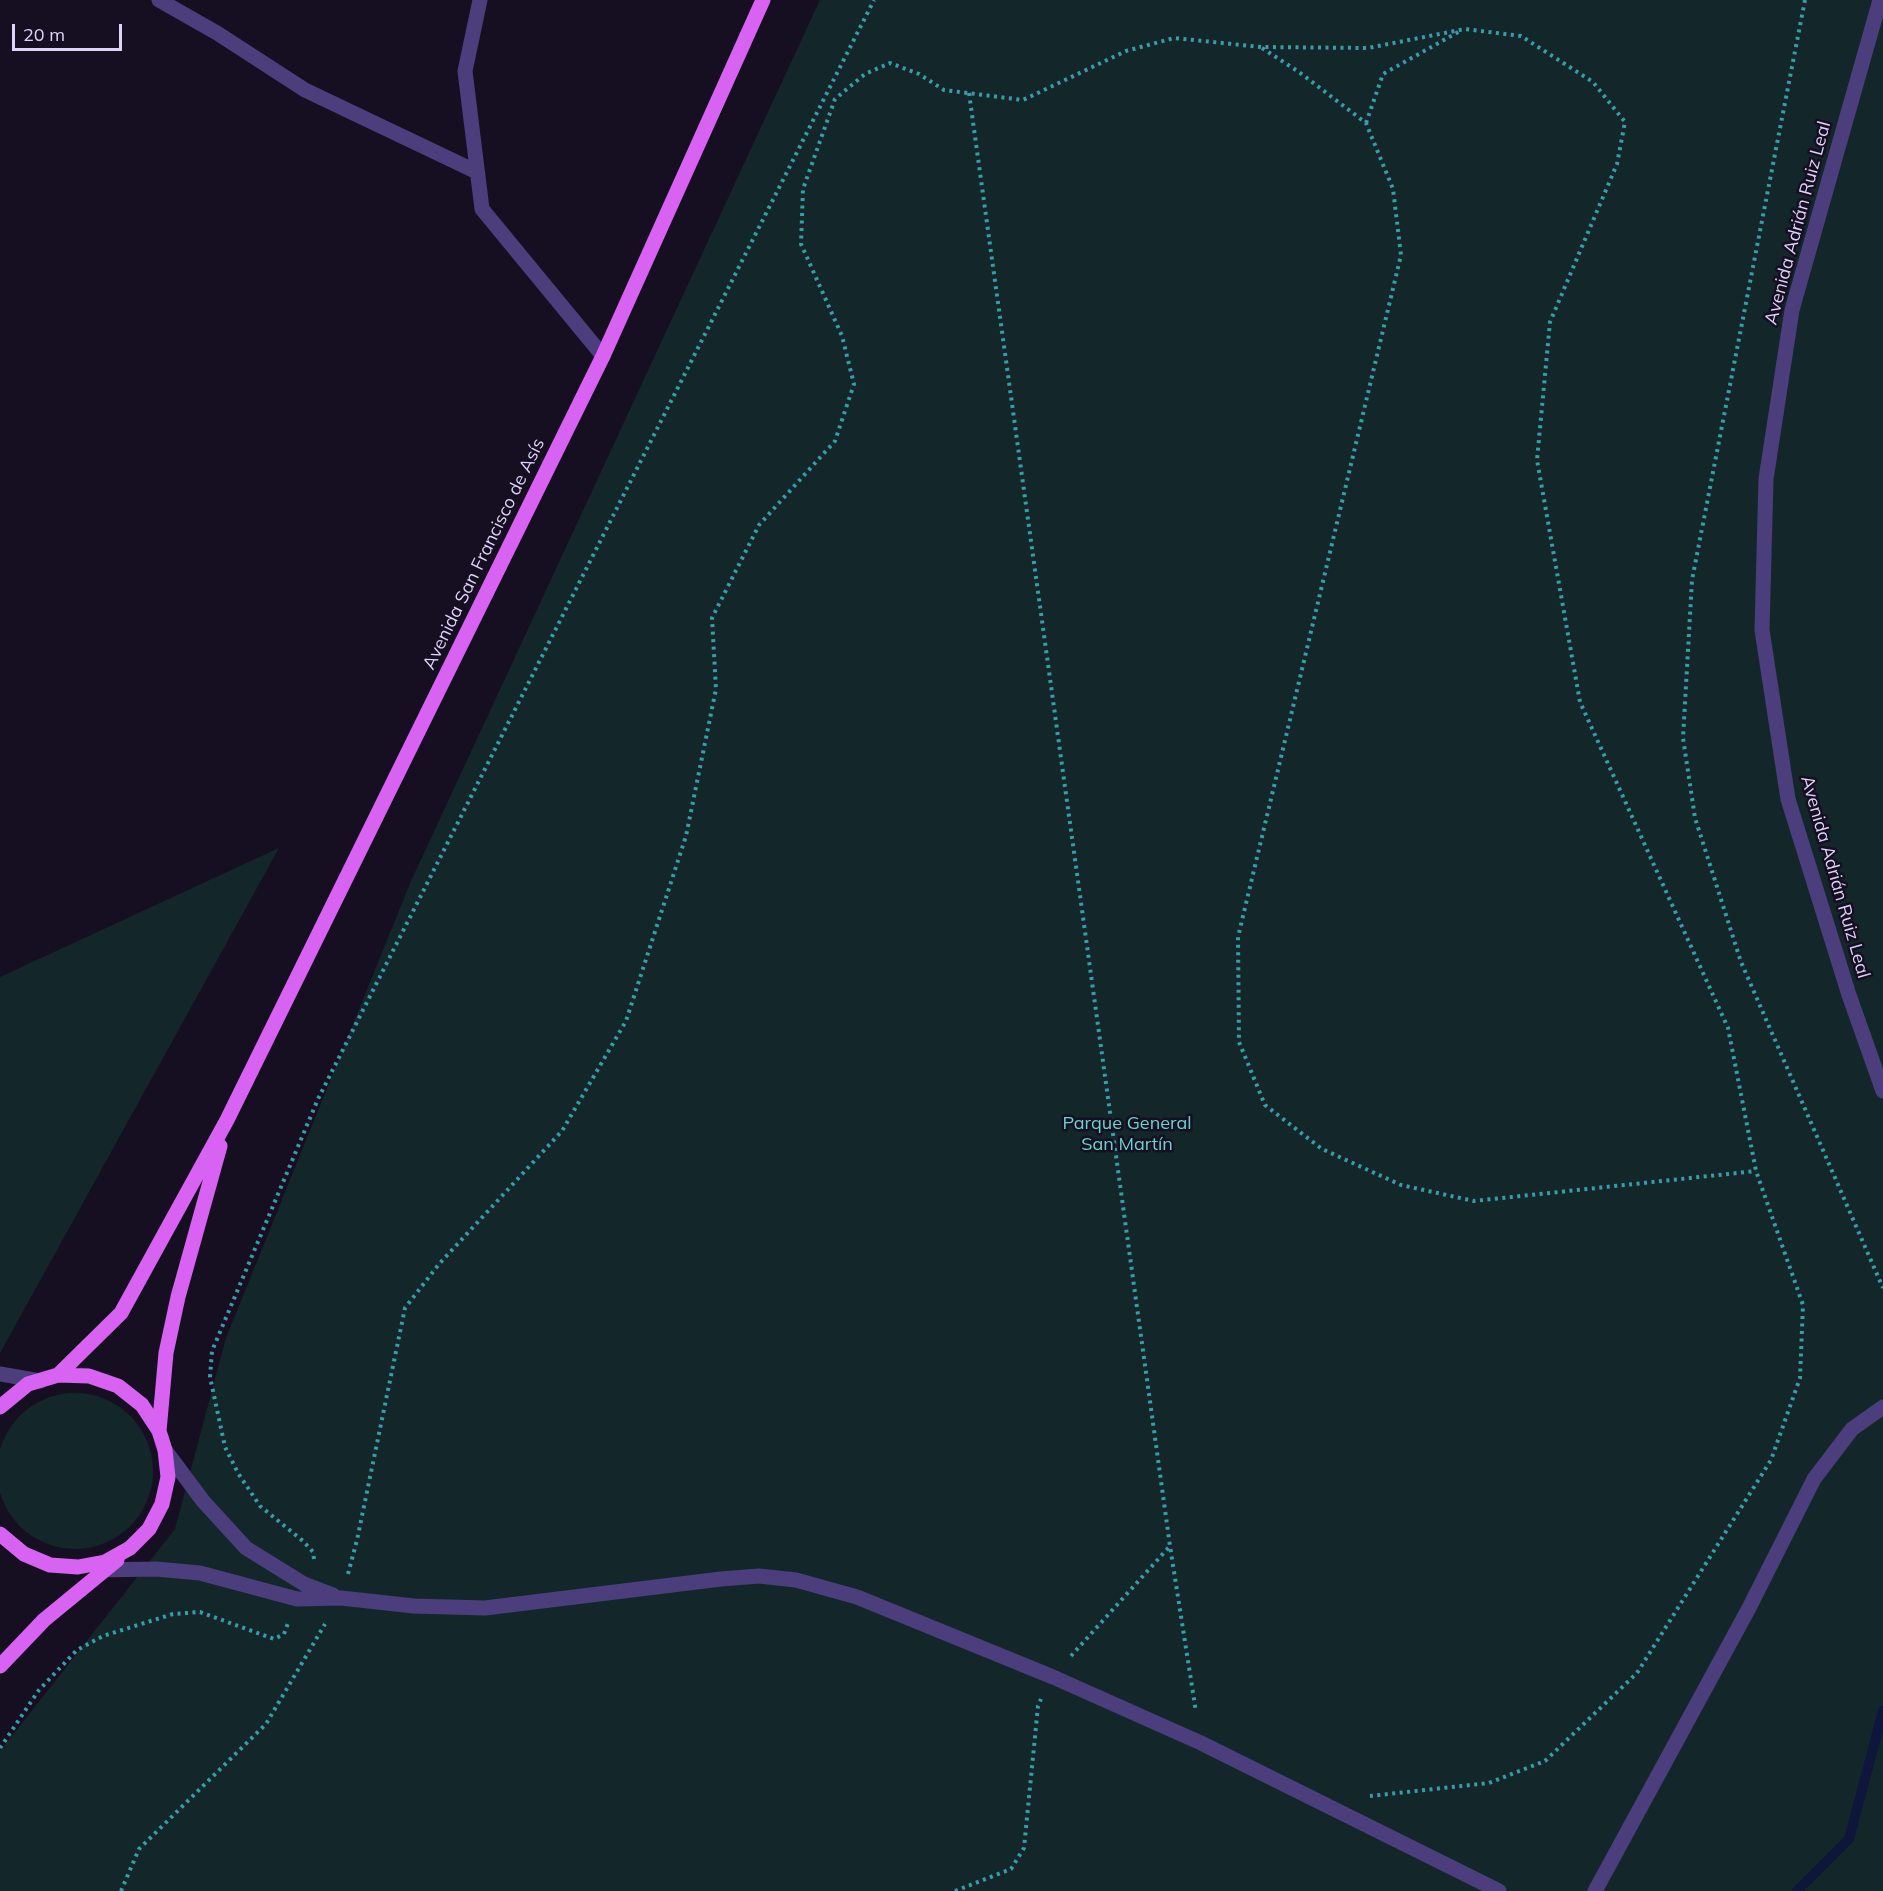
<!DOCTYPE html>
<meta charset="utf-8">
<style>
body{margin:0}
#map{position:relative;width:1883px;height:1891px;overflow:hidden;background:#160f21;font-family:Mulish,sans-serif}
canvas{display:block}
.scale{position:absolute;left:12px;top:24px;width:110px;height:27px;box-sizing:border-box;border:3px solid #dfd3fb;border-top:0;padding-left:8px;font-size:18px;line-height:21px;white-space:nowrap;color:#dfd3fb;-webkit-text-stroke:4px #160f21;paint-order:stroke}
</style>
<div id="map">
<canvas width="1883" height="1891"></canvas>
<div class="scale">20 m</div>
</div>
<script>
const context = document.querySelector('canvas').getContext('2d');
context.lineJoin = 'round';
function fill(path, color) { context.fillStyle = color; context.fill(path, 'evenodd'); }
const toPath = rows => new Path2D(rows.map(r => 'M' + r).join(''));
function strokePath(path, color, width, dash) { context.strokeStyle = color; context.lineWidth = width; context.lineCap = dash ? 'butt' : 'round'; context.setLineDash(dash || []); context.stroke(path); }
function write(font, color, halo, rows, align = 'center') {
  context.font = font + ' Mulish,sans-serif'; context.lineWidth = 5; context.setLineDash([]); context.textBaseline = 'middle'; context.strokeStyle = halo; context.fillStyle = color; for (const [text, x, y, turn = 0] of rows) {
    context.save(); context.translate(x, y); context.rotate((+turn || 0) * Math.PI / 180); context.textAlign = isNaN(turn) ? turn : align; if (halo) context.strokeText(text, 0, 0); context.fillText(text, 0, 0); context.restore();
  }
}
const green = toPath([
 [820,0,1883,0,1883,1891,0,1891,0,1751,175,1529,226,1338,411,881],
 [279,848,0,1353,0,977],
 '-3 1471a78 78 0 1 1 156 0a78 78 0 1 1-156 0Z'
]);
const stream = toPath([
 [1797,1891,1849,1839,1883,1711]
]);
const path = toPath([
 [1805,0,1692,580,1683,738,1695,818,1741,962,1883,1288],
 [1262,48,1299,72,1366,123,1393,189,1401,255,1238,937,1239,1042,1265,1105,1322,1149,1401,1185,1474,1201,1756,1171],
 [969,93,1170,1546,1196,1712],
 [1366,123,1383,74,1460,31],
 [314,1559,313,1552,303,1541,260,1506,238,1473,225,1447,210,1377,212,1351,318,1099,874,0],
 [348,1574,357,1540,405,1308,439,1264,562,1131,626,1021,686,836,716,689,712,618,759,525,835,441,854,384,842,336,801,244,803,189,835,99,865,74,890,63,919,74,944,90,1023,100,1126,51,1174,38,1261,47,1368,48,1465,29,1521,36,1593,82,1625,122,1617,164,1550,322,1537,460,1580,702,1728,1028,1756,1171,1803,1305,1800,1378,1771,1460,1637,1673,1545,1761,1489,1783,1370,1796],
 [1071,1656,1170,1546],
 [0,1748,39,1690,77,1650,103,1636,173,1614,200,1612,274,1639,284,1634,288,1623],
 [121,1891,139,1849,266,1724,325,1624],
 [955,1891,1011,1869,1024,1848,1038,1706,1041,1699]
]);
const minor = toPath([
 [159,0,217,33,305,90,477,172],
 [480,0,465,71,482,209,603,356],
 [1880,0,1792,310,1766,479,1762,630,1788,799,1849,995,1883,1091],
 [0,1374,40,1381],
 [165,1450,203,1501,246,1548,304,1584,333,1595],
 [97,1570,156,1569,200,1573,297,1599,341,1598,414,1606,485,1608,721,1579,759,1576,796,1580,857,1597,1053,1677,1201,1743,1499,1891],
 [1595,1891,1749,1608,1814,1479,1852,1429,1883,1407]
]);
const major = toPath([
 [58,1375,121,1313,227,1120,603,356,763,0],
 [0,1407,28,1384,58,1375,89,1376,118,1386,142,1405,159,1431,165,1450,168,1477,162,1504,149,1529,130,1548,105,1562,78,1567,50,1565,24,1554,0,1534],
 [159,1431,166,1353,178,1297,220,1146],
 [0,1666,44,1620,117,1560]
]);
const streetNames = [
 ["Avenida Adrián Ruiz Leal",1798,223,-75],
 ["Avenida San Francisco de Asís",484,554,-64],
 ["Avenida Adrián Ruiz Leal",1835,877,74]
];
const parkNames = [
 ["Parque General",1127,1124],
 ["San Martín",1127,1145]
];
fill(green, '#13272b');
strokePath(stream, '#0e163c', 10);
strokePath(path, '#389cab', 4, [3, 4.5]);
strokePath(minor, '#4c3e7d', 15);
strokePath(major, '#d863f2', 15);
write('18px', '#dfd3fb', '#160f21', streetNames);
write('18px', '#65d6ce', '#160f21', parkNames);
</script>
